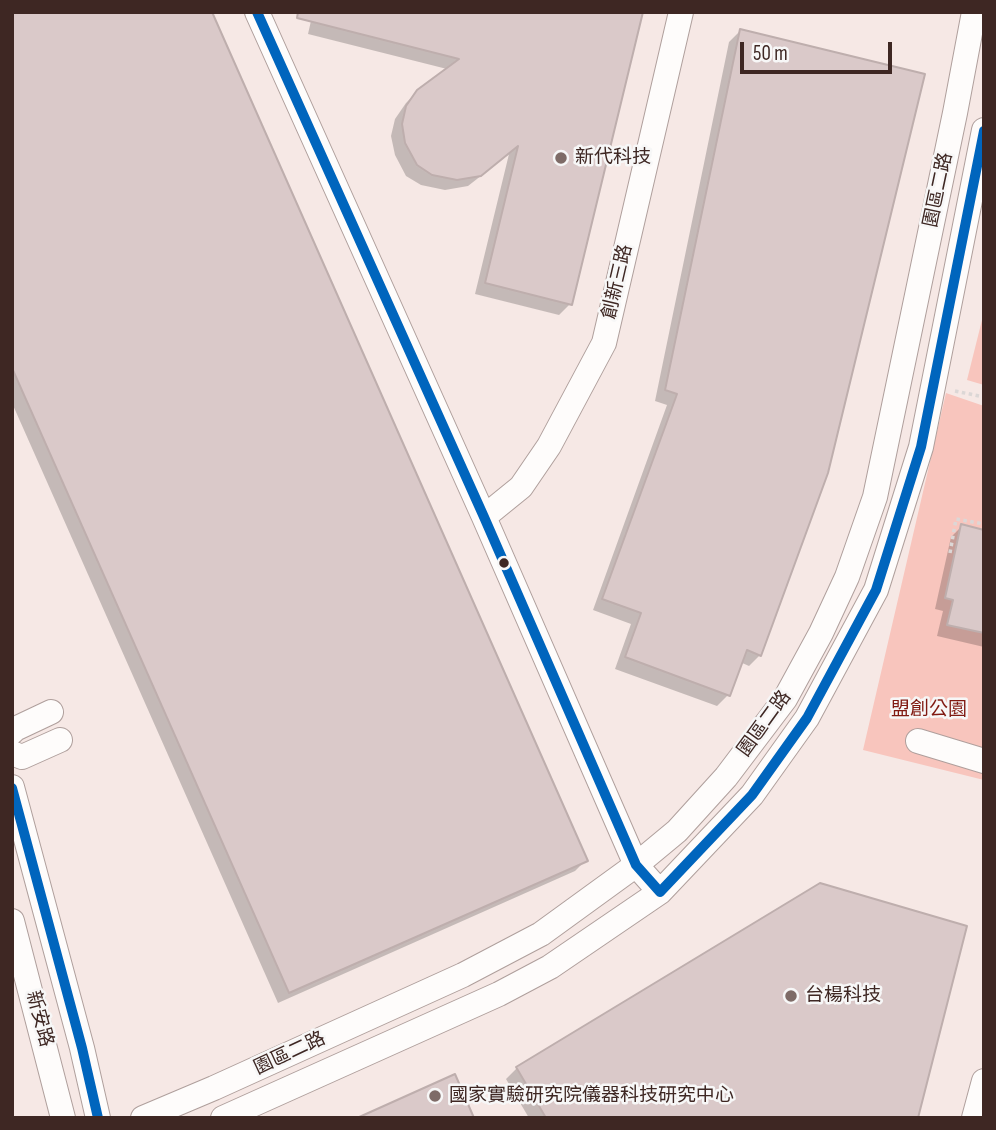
<!DOCTYPE html>
<meta charset="utf-8">
<style>
body{margin:0}
#map{position:relative;width:996px;height:1130px;overflow:hidden;background:#f6e8e5;font-family:"Sofia Sans Condensed",sans-serif}
canvas{display:block}
.frame{position:absolute;inset:0;border:14px solid #3e2723;pointer-events:none}
.scale{position:absolute;left:740px;top:42px;width:152px;height:32px;box-sizing:border-box;border:4px solid #3e2723;border-top:0;padding-left:9px;font-size:21px;line-height:24px;white-space:nowrap;color:#3e2723;-webkit-text-stroke:5px #f7f7f7;paint-order:stroke}
</style>
<div id="map">
<canvas width="996" height="1130"></canvas>
<div class="frame"></div>
<div class="scale">50 m</div>
</div>
<script>
const context = document.querySelector('canvas').getContext('2d');
context.lineJoin = 'round';
function fill(path, color) { context.fillStyle = color; context.fill(path, 'evenodd'); }
const toPath = rows => new Path2D(rows.map(r => 'M' + r).join(''));
function strokePath(path, color, width, dash) { context.strokeStyle = color; context.lineWidth = width; context.lineCap = dash ? 'butt' : 'round'; context.setLineDash(dash || []); context.stroke(path); }
function write(font, color, halo, rows, align = 'center') {
  context.font = font + ' "Sofia Sans Condensed","Noto Sans TC",sans-serif'; context.lineWidth = 5; context.setLineDash([]); context.textBaseline = 'middle'; context.strokeStyle = halo; context.fillStyle = color; for (const [text, x, y, turn = 0] of rows) {
    context.save(); context.translate(x, y); context.rotate((+turn || 0) * Math.PI / 180); context.textAlign = isNaN(turn) ? turn : align; if (halo) context.strokeText(text, 0, 0); context.fillText(text, 0, 0); context.restore();
  }
}
const green = toPath([
 [984,312,984,385,967,380],
 [946,393,984,406,984,780,863,750]
]);
const shadow = toPath([
 [12,12,586,860,575,871,278,1003,12,403],
 [313,12,642,12,570,304,559,315,475,294,509,154,468,186,445,190,421,185,406,176,395,155,391,136,395,119,406,103,418,91,447,69,308,34],
 [740,31,760,655,749,666,740,662,728,695,717,706,615,669,631,624,593,610,667,405,655,401,729,42],
 [962,526,984,531,984,647,937,636,943,611,935,609,951,537],
 [517,1068,916,1118,529,1118,506,1079]
]);
const building = toPath([
 [12,12,212,12,588,861,289,993,12,368,12,12],
 [298,12,643,12,572,305,485,283,518,146,481,176,457,180,432,175,417,165,405,143,402,124,406,106,417,90,459,59,297,18,298,12],
 [740,29,925,74,828,473,761,656,747,650,730,696,625,657,641,613,602,599,677,394,665,390,740,29],
 [961,524,984,530,984,633,947,625,953,600,945,598,961,524],
 [820,883,967,926,918,1118,546,1118,516,1067,820,883],
 [455,1074,474,1118,357,1118,455,1074]
]);
const path = toPath([
 [955,391,984,397],
 [984,397,984,407],
 [950,553,956,519,984,524]
]);
const minor = toPath([
 [257,12,484,517,636,865,660,892],
 [484,517,521,487,549,446,604,343,681,12],
 [12,732,15,729,51,712],
 [918,741,984,761],
 [12,753,22,757,60,740],
 [12,787,82,1048,98,1118],
 [12,921,63,1118],
 [143,1118,214,1088,463,975,541,934,636,865,677,831,726,777,785,699,821,633,847,577,875,497,955,113,974,12],
 [223,1118,499,994,550,967,660,892,752,795,807,718,876,590,921,447,984,130],
 [974,1118,984,1081]
]);
const bus1 = toPath([
 [257,12,484,517,636,865,660,892,752,795,807,718,876,590,921,447,984,131],
 [12,788,82,1048,98,1118]
]);
const markers = [
 [561,158,7,"#7e6b67"],
 [504,563,6,"#3e2723"],
 [791,996,7,"#7e6b67"],
 [435,1096,7,"#7e6b67"]
];
const poiNames = [
 ["新代科技",575,158],
 ["台楊科技",805,996],
 ["國家實驗研究院儀器科技研究中心",449,1096]
];
const streetNames = [
 ["園區二路",939,190,-78],
 ["創新三路",618,282,-77],
 ["園區二路",765,724,-54],
 ["新安路",39,1019,75],
 ["園區二路",290,1054,-25]
];
const parkNames = [
 ["盟創公園",929,710]
];
fill(green, '#f8c5bd');
fill(shadow, '#0003');
fill(building, '#dac9c9');
strokePath(building, '#beaead', 2);
strokePath(minor, '#af9f9c', 26);
strokePath(path, '#dcd7d6', 3.5, [3.5, 3.5]);
strokePath(minor, '#fefcfb', 24);
strokePath(bus1, '#0065bd', 10);
for (const [x, y, r, color] of markers) { const dot = new Path2D(); dot.arc(x, y, r, 0, 2 * Math.PI); context.fillStyle = color; context.fill(dot); strokePath(dot, '#f7f7f7', 2.5); }
write('19px', '#3e2723', '#f7f7f7', poiNames, 'left');
write('19px', '#3e2723', '#f7f7f7', streetNames);
write('19px', '#811a12', '#f7f7f7', parkNames);
</script>
